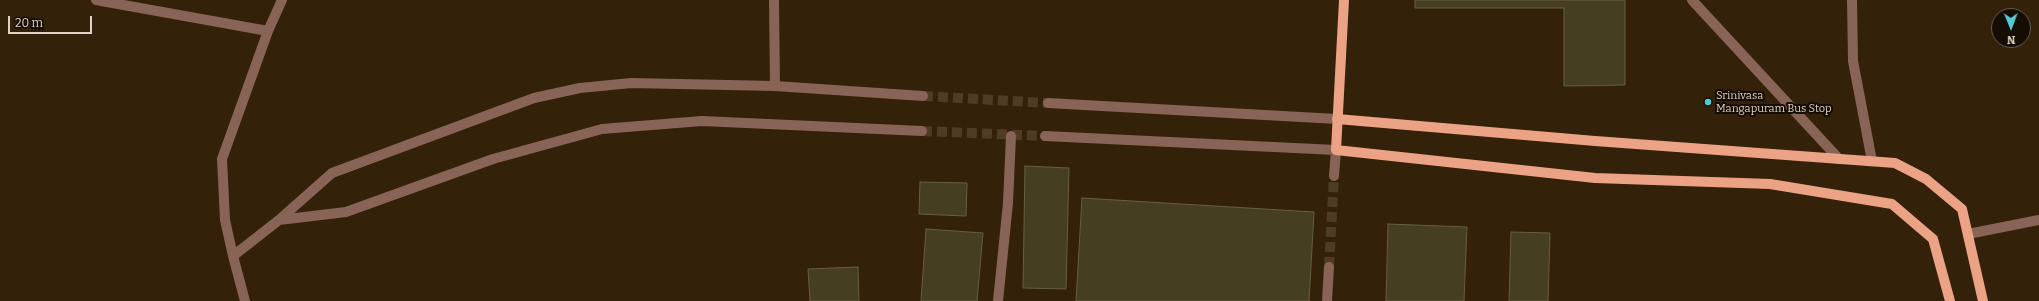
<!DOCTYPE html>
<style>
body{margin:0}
#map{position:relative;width:2039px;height:301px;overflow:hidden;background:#342109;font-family:Bitter,serif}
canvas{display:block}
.north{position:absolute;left:1991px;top:8px;width:40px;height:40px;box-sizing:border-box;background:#150c04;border:1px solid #665b51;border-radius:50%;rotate:179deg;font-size:11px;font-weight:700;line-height:16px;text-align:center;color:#dfd2c5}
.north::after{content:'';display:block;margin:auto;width:14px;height:18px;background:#51ccd4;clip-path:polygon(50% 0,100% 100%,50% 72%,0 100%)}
.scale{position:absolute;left:8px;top:16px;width:84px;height:18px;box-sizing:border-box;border:2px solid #dfd2c5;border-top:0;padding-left:5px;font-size:12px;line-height:14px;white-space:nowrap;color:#dfd2c5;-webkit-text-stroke:3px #150c04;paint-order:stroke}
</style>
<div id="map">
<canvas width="2039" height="301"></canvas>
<div class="north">N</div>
<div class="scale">20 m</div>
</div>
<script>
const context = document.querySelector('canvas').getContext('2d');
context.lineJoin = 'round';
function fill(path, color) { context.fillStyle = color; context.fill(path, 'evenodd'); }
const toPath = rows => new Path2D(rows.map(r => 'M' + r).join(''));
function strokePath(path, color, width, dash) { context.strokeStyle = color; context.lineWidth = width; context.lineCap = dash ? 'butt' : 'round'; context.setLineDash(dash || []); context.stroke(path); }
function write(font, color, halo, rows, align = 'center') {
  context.font = font + ' Bitter,serif'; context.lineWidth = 4; context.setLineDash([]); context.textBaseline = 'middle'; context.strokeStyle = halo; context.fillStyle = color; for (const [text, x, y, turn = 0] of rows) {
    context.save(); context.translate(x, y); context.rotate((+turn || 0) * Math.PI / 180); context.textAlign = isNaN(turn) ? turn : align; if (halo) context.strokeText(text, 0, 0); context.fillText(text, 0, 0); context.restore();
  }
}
const building = toPath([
 [1415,0,1625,0,1625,85,1564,86,1564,8,1415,8,1415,0],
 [1025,166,1069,168,1066,289,1023,288,1025,166],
 [920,182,967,183,966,216,919,214,920,182],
 [1082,198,1314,212,1309,301,1076,301,1082,198],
 [1388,224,1467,227,1464,301,1386,301,1388,224],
 [926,229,983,233,977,301,921,301,926,229],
 [1511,232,1550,233,1548,301,1509,301,1511,232],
 [858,267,859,301,810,301,808,269,858,267]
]);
const minorTunnel = toPath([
 [923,96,1048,103],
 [922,131,1045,136],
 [1329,267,1334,176]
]);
const minor = toPath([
 [96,0,268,31],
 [774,0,775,86],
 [1692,0,1839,159],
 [1852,0,1853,61,1872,161],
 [1048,103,1337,119],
 [1045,136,1336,150,1334,176],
 [279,220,346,212,493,159,602,129,702,121,922,131],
 [1968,234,2039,220],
 [233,256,225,220,222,159,268,31,282,0],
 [245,301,233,256,279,220,332,173,534,98,580,88,631,83,775,86,923,96],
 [998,301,1008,203,1011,136],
 [1327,301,1329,267]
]);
const major = toPath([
 [1344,0,1336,150,1595,178,1770,184,1892,204,1933,239,1950,301],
 [1337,119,1595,141,1895,163,1926,179,1962,209,1983,301]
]);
const markers = [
 [1708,102,4,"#51ccd4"]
];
const poiNames = [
 ["Srinivasa",1716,96],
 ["Mangapuram Bus Stop",1716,109]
];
fill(building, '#463e21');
strokePath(building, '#665f40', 1);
strokePath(minorTunnel, '#4e3c25', 10, [10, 5]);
strokePath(minor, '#886456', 10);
strokePath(major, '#eca385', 10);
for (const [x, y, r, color] of markers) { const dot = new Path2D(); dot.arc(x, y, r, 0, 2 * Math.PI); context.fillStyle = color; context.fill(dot); strokePath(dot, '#150c04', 1.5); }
write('11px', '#dfd2c5', '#150c04', poiNames, 'left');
</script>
